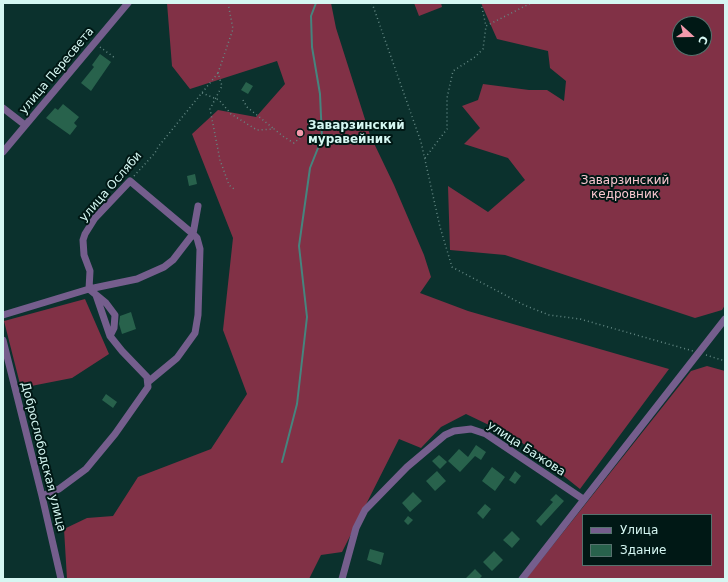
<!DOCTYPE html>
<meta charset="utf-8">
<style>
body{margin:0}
#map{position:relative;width:728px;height:582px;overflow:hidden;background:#0b312d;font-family:"DejaVu Sans",sans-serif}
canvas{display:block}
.frame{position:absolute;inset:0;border:4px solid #d5f7f2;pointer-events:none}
.legend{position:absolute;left:582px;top:514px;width:130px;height:52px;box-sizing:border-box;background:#001815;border:1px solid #55716d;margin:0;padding:5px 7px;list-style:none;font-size:12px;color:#d5f7f2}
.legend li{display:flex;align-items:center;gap:8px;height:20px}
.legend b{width:20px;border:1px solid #55716d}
.north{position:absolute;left:672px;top:16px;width:40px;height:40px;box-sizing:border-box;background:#001815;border:1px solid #55716d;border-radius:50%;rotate:111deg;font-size:11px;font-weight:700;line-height:16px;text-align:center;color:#d5f7f2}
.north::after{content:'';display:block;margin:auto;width:14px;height:18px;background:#f29aac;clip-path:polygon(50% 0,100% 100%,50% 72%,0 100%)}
</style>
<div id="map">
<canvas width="728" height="582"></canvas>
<div class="frame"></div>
<ul class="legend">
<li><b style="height:5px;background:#755e8d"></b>Улица</li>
<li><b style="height:11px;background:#28624c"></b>Здание</li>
</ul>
<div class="north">С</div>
</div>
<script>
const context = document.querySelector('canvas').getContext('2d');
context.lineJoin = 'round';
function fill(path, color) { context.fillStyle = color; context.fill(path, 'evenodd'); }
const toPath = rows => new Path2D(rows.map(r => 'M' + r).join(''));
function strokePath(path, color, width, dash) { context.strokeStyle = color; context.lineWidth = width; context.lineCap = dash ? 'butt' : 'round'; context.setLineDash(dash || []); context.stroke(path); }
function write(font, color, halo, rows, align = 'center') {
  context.font = font + ' "DejaVu Sans",sans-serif'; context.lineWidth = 4; context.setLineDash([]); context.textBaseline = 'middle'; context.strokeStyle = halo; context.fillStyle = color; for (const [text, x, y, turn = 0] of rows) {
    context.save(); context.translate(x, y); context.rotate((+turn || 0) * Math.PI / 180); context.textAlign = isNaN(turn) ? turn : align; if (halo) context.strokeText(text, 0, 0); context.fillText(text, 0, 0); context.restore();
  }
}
const forest = toPath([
 [167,3,331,3,336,28,370,135,394,185,424,255,431,277,420,293,468,311,669,369,580,489,516,438,466,414,441,427,421,448,399,439,342,552,321,555,309,579,67,579,64,529,87,518,113,516,138,477,211,449,247,394,223,330,233,238,192,134,218,110,256,117,285,84,277,61,190,89,172,66],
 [414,3,441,3,442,7,419,16],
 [481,3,725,3,725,305,722,310,695,318,505,255,450,250,448,186,488,212,525,180,508,158,464,144,480,128,462,106,478,100,483,84,529,90,547,90,564,101,566,81,550,68,548,51,497,39],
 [680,24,704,24,704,48,680,48],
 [85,299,109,354,72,378,21,388,4,321],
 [707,366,725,371,725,579,526,579,691,371],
 [583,515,711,515,711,565,583,565]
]);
const stream = toPath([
 [282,462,297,404,307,317,299,246,310,168,322,138,320,94,312,47,311,16,316,3]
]);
const building = toPath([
 [100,54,111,62,91,91,81,83,94,67,92,65],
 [246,82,253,86,248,94,241,90],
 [63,104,79,117,74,123,77,126,70,135,46,118,55,108,58,110],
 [195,174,197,184,189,186,187,176],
 [131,312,136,329,122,334,119,324,120,316],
 [106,394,117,402,113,408,102,400],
 [476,445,486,452,481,460,475,456,460,472,448,461,459,449,468,457],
 [439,455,447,462,440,469,432,461],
 [492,467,505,477,495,491,482,481],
 [437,471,446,481,435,491,426,481],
 [515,471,521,476,515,484,509,480],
 [413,492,422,501,410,512,402,503],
 [556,494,564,501,541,526,536,521,553,502,550,500],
 [485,504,491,509,483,519,477,513],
 [408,516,413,520,408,525,404,521],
 [512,531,520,539,512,548,503,540],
 [370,549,384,553,381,565,367,560],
 [494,551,503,560,492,571,483,562],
 [475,569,482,576,479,579,465,579]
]);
const path = toPath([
 [228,3,233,29,218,73,222,86,210,109,220,160,229,185,234,189],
 [372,3,421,142,440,227,452,267,524,305,549,315,580,319,693,351],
 [481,3,486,26],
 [100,47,115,58],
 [202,93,219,100,231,114,257,130,274,129,284,137,294,143,302,136],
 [243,100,247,107,274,129],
 [425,158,447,129,447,98,453,71,475,57,483,49,486,26,531,3],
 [134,176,155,153,158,147,218,73],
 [706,355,725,361]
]);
const minor = toPath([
 [3,108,25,125],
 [3,152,128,3],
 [3,315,89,289,137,279,164,267,173,260,193,234,198,206],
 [110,336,114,328,115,315,106,303,89,289,90,271,84,255,83,240,85,234,95,218,130,181,193,234,197,238,200,249,198,315,195,333,177,358,148,382],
 [3,340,42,496,61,579],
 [42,496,59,489,86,469,115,434,148,387,147,377,122,351,110,336,96,295],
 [342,579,356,528,365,510,407,467,445,435,454,431,471,429,486,434,583,499],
 [522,579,725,319]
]);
const markers = [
 [300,133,4,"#f29aac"]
];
const streetNames = [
 ["улица Пересвета",57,71,-50],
 ["улица Осляби",111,187,-49],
 ["улица Бажова",526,449,33],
 ["Доброслободская улица",43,457,76]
];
const poiNames = [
 ["Заварзинский",308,126],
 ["муравейник",308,140]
];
const parkNames = [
 ["Заварзинский",625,181],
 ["кедровник",625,195]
];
fill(forest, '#813146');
strokePath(stream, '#46847e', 2);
fill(building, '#28624c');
strokePath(path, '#648884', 1.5, [1, 3]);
strokePath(minor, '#755e8d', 7);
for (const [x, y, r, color] of markers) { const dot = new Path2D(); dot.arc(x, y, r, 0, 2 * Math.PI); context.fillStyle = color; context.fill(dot); strokePath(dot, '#001815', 1.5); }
write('12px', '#d5f7f2', '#001815', streetNames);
write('bold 12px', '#d5f7f2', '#001815', poiNames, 'left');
write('12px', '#f8c7d0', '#001815', parkNames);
</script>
